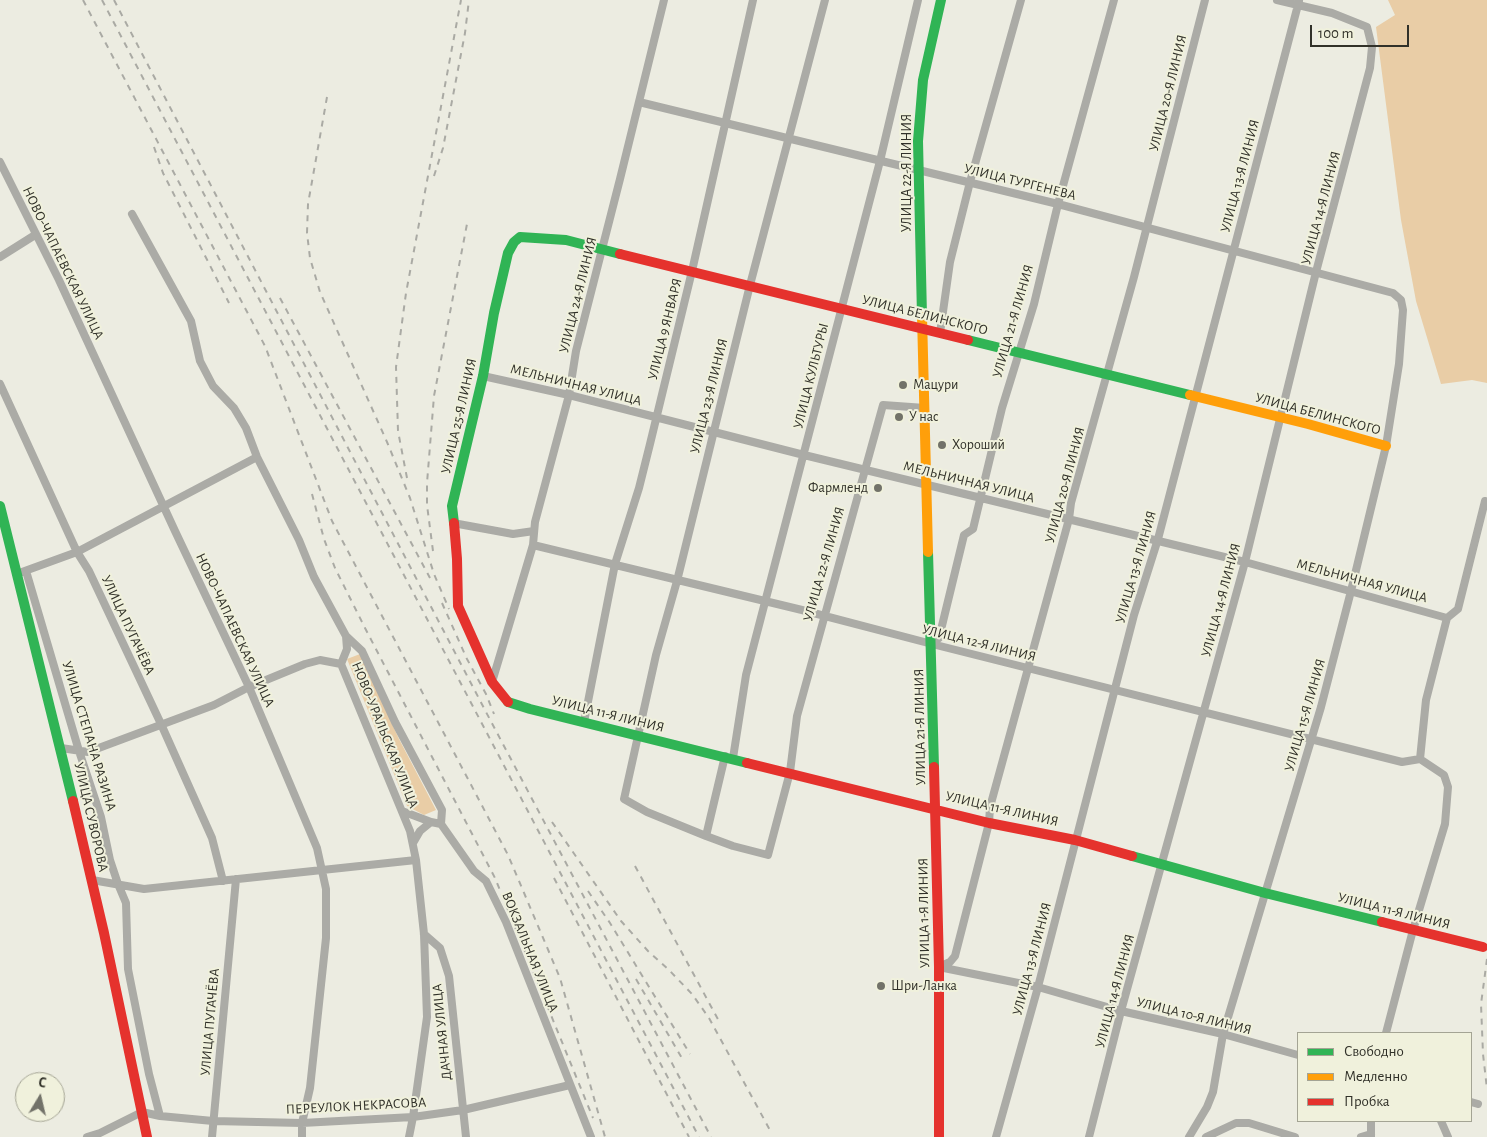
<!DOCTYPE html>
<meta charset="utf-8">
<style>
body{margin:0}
#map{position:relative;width:1487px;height:1137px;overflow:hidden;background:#ecece1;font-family:"Alegreya Sans",sans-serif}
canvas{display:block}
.legend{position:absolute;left:1297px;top:1032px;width:175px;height:90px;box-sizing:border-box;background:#f0f1dc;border:1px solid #a4a494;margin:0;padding:6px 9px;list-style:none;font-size:15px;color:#313129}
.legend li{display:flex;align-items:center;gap:10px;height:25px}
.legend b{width:25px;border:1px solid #a4a494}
.north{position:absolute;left:15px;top:1072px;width:50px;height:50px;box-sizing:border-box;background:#f0f1dc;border:1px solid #a4a494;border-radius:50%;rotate:9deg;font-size:14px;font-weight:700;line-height:20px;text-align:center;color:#313129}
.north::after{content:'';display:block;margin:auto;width:18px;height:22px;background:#727269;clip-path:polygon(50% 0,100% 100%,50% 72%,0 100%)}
.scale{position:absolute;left:1310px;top:25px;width:99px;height:22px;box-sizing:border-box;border:2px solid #313129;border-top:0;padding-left:6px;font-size:15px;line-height:18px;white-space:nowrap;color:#313129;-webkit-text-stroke:4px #f0f1dc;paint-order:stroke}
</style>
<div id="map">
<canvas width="1487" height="1137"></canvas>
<ul class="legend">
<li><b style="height:6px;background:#30b455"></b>Свободно</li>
<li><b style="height:6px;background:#ff9f0a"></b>Медленно</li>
<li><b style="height:6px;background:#e5322d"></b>Пробка</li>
</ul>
<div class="north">С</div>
<div class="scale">100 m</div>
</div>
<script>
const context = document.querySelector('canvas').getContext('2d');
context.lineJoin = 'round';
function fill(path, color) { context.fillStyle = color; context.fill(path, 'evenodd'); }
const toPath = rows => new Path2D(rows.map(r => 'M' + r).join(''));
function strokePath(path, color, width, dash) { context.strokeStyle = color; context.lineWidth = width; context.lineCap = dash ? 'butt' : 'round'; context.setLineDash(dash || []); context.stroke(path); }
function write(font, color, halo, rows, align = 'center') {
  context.font = font + ' "Alegreya Sans",sans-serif'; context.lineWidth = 4; context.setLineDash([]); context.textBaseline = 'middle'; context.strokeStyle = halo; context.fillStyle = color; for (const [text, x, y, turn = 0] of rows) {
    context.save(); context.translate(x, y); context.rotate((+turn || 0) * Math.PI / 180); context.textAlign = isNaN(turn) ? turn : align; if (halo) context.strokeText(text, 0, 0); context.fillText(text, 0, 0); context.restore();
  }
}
const green = toPath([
 [1388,0,1487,0,1487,383,1472,380,1441,384,1416,301,1401,220,1376,27,1395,15],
 [360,654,399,739,436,810,424,815,407,806,347,659]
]);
const street = toPath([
 [639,102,1058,204,1393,293,1401,300,1403,310,1399,364,1386,446,1351,591,1321,707,1223,1034,1213,1092,1207,1107,1189,1137],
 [0,162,59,280,175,531,249,687,317,848,326,889,326,938,310,1088,302,1123,302,1137],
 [132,214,191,321,200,361,213,386,234,408,246,428,257,457,299,540,314,577,346,636,347,649,341,664,410,831,416,860,424,934,427,1017,413,1117,409,1137],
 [0,257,35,235],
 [940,333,950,262,970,182,1021,0],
 [483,376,569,395,804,455,1245,562,1447,618],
 [0,384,77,552,89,571,161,724,212,838,223,881],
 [453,523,513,534,534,531],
 [533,545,802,610,932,644,1402,762,1420,759],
 [26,571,79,751,101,817,110,860,118,884,126,903,128,969,149,1074,160,1116],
 [22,572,77,552,257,457],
 [346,636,362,651,395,722,442,810,441,824],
 [932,644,939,638,964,535,973,529,1002,408,1034,304,1058,204,1114,0],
 [492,682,533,545,535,522,569,395,576,351,620,179,664,0],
 [584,722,615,564,639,488,650,444,692,271,753,0],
 [61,748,88,752,214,705,249,687,305,664,320,660,341,664],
 [725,756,706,836,647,812,624,799,656,655,677,581,750,285,825,0],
 [733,758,746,675,880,161,918,0],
 [402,811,431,822],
 [706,836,733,846,768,855,790,772,797,716,883,405,925,408],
 [413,843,420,831,431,822,441,824,474,871,486,881,506,922,591,1137],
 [92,880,144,889,416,860],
 [424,934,440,948,449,976,466,1137],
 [939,967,950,962,955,956,989,823,990,807,1069,519,1071,503,1134,277,1205,0],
 [939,967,1038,987,1121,1011,1223,1034,1298,1055],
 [1386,1033,1413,930,1445,824,1448,787,1444,775,1420,759,1426,700,1447,618,1458,609,1485,501],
 [1471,1102,1478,1104],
 [1371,1121,1371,1137],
 [1441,1121,1448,1137],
 [87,1137,100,1133,142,1112,160,1116,213,1121,302,1123,413,1117,463,1110,570,1085],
 [212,1137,236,879],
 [996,1137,1038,987,1134,615,1158,539,1299,1],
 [1089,1137,1121,1011,1245,562,1316,272,1370,68,1372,47,1367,27,1332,13,1277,0],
 [1206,1137,1236,1123,1249,1123,1295,1137],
 [1361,1137,1371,1134]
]);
const fast = toPath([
 [922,316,918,141,923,80,941,0],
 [968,340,1190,395],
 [0,506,73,801],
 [454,523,452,506,483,376,494,313,508,253,514,242,520,237,566,240,620,254],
 [928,552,934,767],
 [508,702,530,709,747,763],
 [1132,856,1265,893,1382,922]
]);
const slow = toPath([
 [922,316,928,552],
 [1190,395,1308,424,1386,446]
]);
const jam = toPath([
 [620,254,968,340],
 [454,523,457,559,458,606,492,682,508,702],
 [747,763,989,823,1075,840,1132,856],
 [934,767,939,967,939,1137],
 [73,801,104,933,147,1137],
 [1382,922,1483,947]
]);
const rail = toPath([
 [83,0,265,346,332,521,508,855,560,978,605,1137],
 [102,0,699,1137],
 [114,0,486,712,711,1137],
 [327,97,308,204,307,233,310,258,320,292,387,442,410,498,434,574,449,609],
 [154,147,163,173,229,303],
 [434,176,443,148,465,33,469,0],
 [280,298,430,578],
 [407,478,398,431,396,367,406,293,461,0],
 [312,494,324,539,335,568,365,628,495,878,593,1118],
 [433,551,427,505,427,483,434,396,467,224],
 [442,603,467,659,486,694,494,714],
 [552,822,621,921,648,951,668,969,692,994,709,1018,771,1132],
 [635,866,720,1023],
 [554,878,689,1137],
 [588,891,610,923,690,1054],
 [1487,959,1481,1004,1483,1054,1487,1089],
 [636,979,683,1060]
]);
const markers = [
 [903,385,5,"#727269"],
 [899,417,5,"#727269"],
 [942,445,5,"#727269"],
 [878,488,5,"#727269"],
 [881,986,5,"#727269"]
];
const streetNames = [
 ["УЛИЦА 20-Я ЛИНИЯ",1168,93,-76],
 ["УЛИЦА 22-Я ЛИНИЯ",907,173,-90],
 ["УЛИЦА 13-Я ЛИНИЯ",1240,176,-75],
 ["УЛИЦА ТУРГЕНЕВА",1020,182,14],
 ["УЛИЦА 14-Я ЛИНИЯ",1321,208,-75],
 ["НОВО-ЧАПАЕВСКАЯ УЛИЦА",63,263,64],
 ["УЛИЦА 24-Я ЛИНИЯ",578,295,-76],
 ["УЛИЦА БЕЛИНСКОГО",925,315,14],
 ["УЛИЦА 21-Я ЛИНИЯ",1013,321,-74],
 ["УЛИЦА 9 ЯНВАРЯ",665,329,-76],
 ["УЛИЦА КУЛЬТУРЫ",811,376,-76],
 ["МЕЛЬНИЧНАЯ УЛИЦА",576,385,14],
 ["УЛИЦА 23-Я ЛИНИЯ",709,396,-76],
 ["УЛИЦА БЕЛИНСКОГО",1318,414,15],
 ["УЛИЦА 25-Я ЛИНИЯ",459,416,-77],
 ["МЕЛЬНИЧНАЯ УЛИЦА",969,482,14],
 ["УЛИЦА 20-Я ЛИНИЯ",1065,485,-75],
 ["УЛИЦА 22-Я ЛИНИЯ",824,564,-74],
 ["УЛИЦА 13-Я ЛИНИЯ",1136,567,-74],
 ["МЕЛЬНИЧНАЯ УЛИЦА",1362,581,15],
 ["УЛИЦА 14-Я ЛИНИЯ",1221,600,-75],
 ["УЛИЦА ПУГАЧЁВА",128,625,65],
 ["НОВО-ЧАПАЕВСКАЯ УЛИЦА",235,630,65],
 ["УЛИЦА 12-Я ЛИНИЯ",979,643,14],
 ["УЛИЦА 11-Я ЛИНИЯ",608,714,14],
 ["УЛИЦА 15-Я ЛИНИЯ",1305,715,-74],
 ["УЛИЦА 21-Я ЛИНИЯ",920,727,-91],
 ["НОВО-УРАЛЬСКАЯ УЛИЦА",385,735,68],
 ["УЛИЦА СТЕПАНА РАЗИНА",89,736,73],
 ["УЛИЦА 11-Я ЛИНИЯ",1002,809,13],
 ["УЛИЦА СУВОРОВА",91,817,77],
 ["УЛИЦА 11-Я ЛИНИЯ",1394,911,14],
 ["УЛИЦА 1-Я ЛИНИЯ",924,913,-91],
 ["ВОКЗАЛЬНАЯ УЛИЦА",530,952,68],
 ["УЛИЦА 13-Я ЛИНИЯ",1032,959,-75],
 ["УЛИЦА 14-Я ЛИНИЯ",1115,991,-75],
 ["УЛИЦА 10-Я ЛИНИЯ",1194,1016,14],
 ["УЛИЦА ПУГАЧЁВА",210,1022,-85],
 ["ДАЧНАЯ УЛИЦА",442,1032,-96],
 ["ПЕРЕУЛОК НЕКРАСОВА",356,1106,-3]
];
const poiNames = [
 ["Мацури",913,385],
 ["У нас",909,417],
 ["Хороший",952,445],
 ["Фармленд",868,488,"right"],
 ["Шри-Ланка",891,986]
];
fill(green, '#e9cda6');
strokePath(street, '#ababa6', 8);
strokePath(fast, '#30b455', 10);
strokePath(slow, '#ff9f0a', 10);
strokePath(jam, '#e5322d', 10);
strokePath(rail, '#aaaaa4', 2, [6, 6]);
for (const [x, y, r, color] of markers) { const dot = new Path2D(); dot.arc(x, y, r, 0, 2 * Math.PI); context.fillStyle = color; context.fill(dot); strokePath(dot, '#f0f1dc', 2); }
write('14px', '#313129', '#f0f1dc', streetNames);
write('14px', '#313129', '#f0f1dc', poiNames, 'left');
</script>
